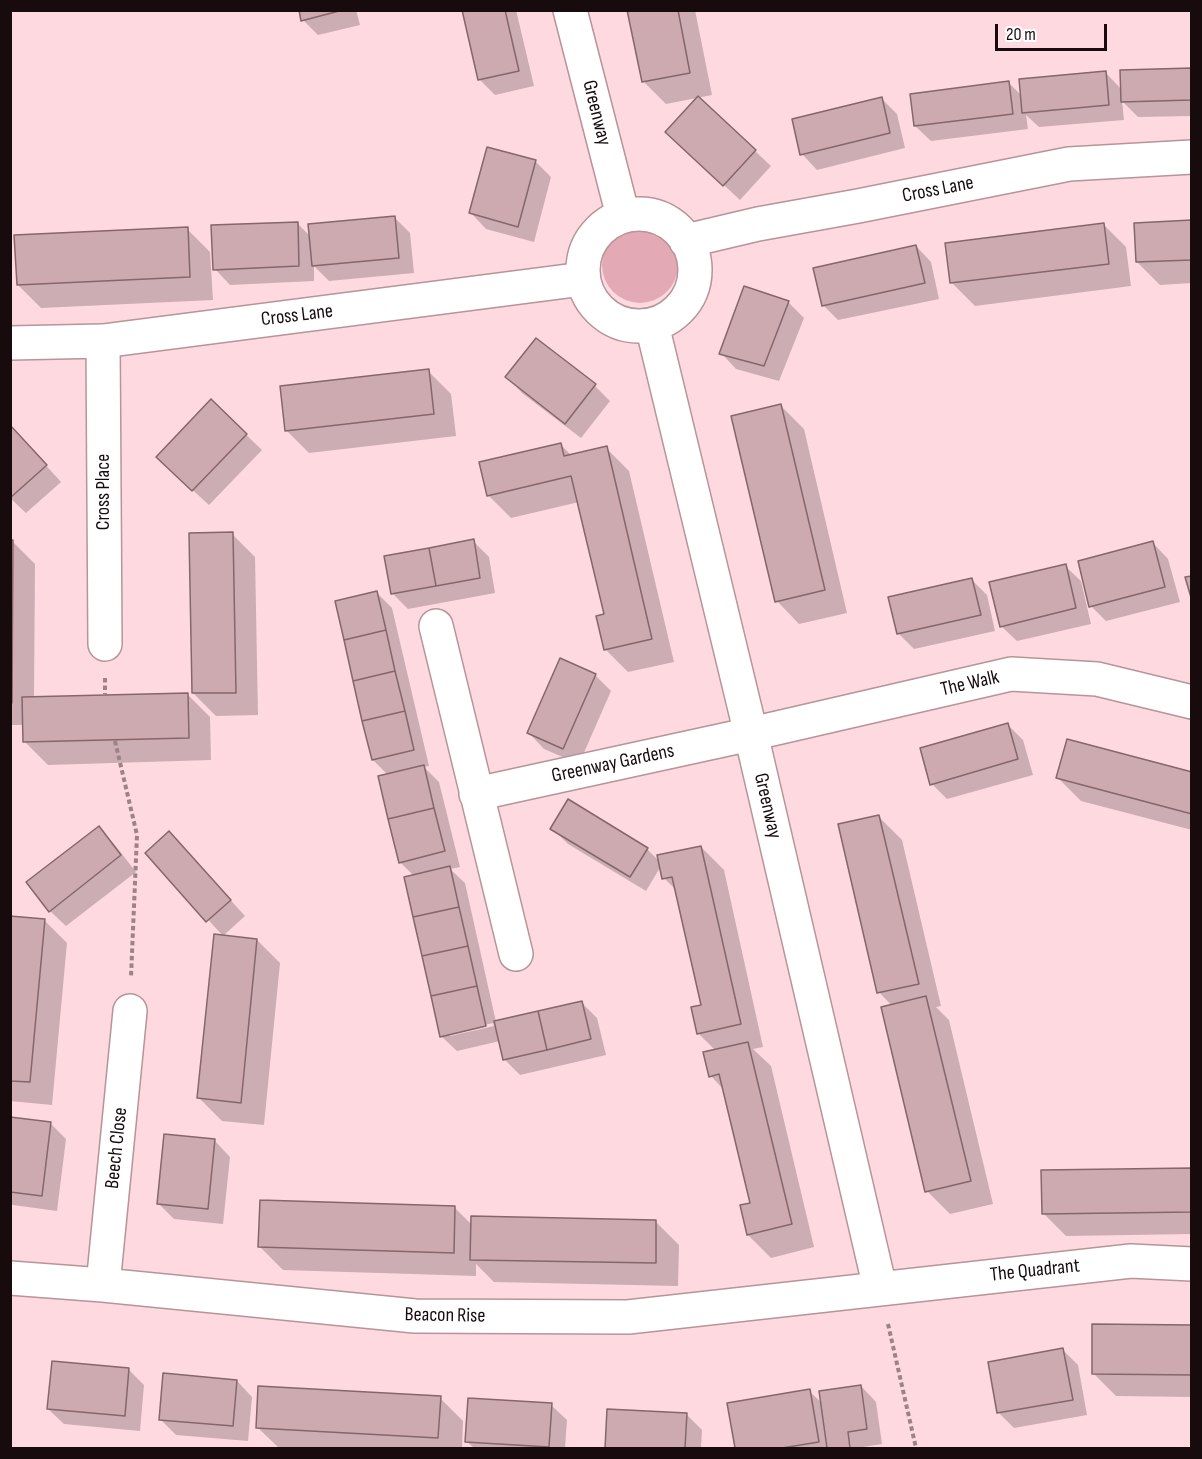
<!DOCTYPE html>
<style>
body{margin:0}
#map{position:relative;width:1202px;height:1459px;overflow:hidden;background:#fed9e0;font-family:"Sofia Sans Condensed",sans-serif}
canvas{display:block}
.frame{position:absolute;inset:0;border:12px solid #170b0d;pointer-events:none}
.scale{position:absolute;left:995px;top:24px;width:112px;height:27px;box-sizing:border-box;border:3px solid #170b0d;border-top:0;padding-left:8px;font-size:18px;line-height:21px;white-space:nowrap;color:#170b0d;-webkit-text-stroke:4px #fff;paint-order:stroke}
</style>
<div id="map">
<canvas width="1202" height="1459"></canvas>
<div class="frame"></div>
<div class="scale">20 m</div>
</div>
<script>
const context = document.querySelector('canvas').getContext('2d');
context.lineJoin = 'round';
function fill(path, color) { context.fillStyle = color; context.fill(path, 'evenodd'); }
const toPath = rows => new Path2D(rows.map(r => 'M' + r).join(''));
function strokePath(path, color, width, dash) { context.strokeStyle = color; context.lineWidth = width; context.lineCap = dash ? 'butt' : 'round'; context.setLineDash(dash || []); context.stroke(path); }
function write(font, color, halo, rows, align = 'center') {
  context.font = font + ' "Sofia Sans Condensed",sans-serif'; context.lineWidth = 4.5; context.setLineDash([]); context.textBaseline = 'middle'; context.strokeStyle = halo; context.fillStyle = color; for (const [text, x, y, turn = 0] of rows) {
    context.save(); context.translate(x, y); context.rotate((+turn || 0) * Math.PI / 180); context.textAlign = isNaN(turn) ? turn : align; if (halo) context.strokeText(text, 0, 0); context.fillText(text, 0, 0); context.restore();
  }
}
const green = toPath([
 '602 265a38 38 0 1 1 76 0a38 38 0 1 1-76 0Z'
]);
const shadow = toPath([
 [300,10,356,10,360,25,318,35,303,20],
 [464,10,516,10,534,86,495,95,480,80],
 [629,10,695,10,712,95,666,104,643,81],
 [1192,69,1192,116,1138,117,1122,101,1124,120,1039,127,1026,115,1028,129,931,141,915,126,1009,83,1022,96,1106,73,1122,90],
 [882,99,897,114,905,148,817,170,802,154],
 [683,147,755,151,771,166,740,200],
 [488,149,536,162,551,177,534,242,486,229,471,213],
 [394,217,410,233,414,273,329,281,314,266,314,281,230,285,215,269,297,223,311,237],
 [1192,221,1192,283,1160,285,1137,262],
 [1103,224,1126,247,1131,286,975,306,952,283],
 [187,229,210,252,213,300,41,308,18,285],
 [916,246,931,262,939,299,838,320,823,305],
 [788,302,804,318,779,381,736,369,721,353],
 [428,371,451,394,456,436,309,453,286,430],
 [507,377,595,386,610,401,581,438,522,393],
 [211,401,262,450,209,505,173,472],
 [781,406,804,429,847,613,799,624,777,601],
 [10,426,61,482,26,513,10,498],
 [560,444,572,456,606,448,629,471,674,662,628,672,605,649,605,616,579,502,511,518,488,495],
 [232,534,255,557,258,715,216,716,193,693],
 [10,541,12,541,35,564,34,698,187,694,210,717,211,760,48,765,25,742,24,725,10,725],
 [473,541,489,557,495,593,408,609,392,593],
 [1153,543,1168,559,1180,602,1106,621,1091,606],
 [1065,566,1081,581,1091,624,1017,641,1001,626],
 [972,580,987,595,995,631,914,649,898,633],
 [376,592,392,608,429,766,424,767,439,782,460,867,450,869,465,883,496,1022,582,1003,597,1018,606,1055,520,1075,504,1059,500,1041,457,1051,441,1036,414,876,400,862,388,775,373,760],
 [493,1023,494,1026,450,1036,450,1033],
 [595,675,611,691,579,764,544,749,529,733],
 [1007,724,1023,740,1033,775,947,799,932,784],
 [1192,773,1192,830,1081,801,1058,778],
 [879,817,902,840,941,1006,936,1007,949,1020,993,1204,950,1214,927,1191,892,1006,879,992],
 [98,828,114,844,136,872,66,926,50,911],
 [552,828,647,849,660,862,701,847,724,870,763,1047,753,1049,771,1066,814,1247,771,1258,748,1235,752,1204,724,1090,711,1076,716,1051,698,1033,702,1006,677,891,664,878,661,866,646,891,568,844],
 [184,849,245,916,223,936,147,853],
 [10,917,44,920,67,943,52,1105,10,1101],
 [257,940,280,963,264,1125,222,1121,199,1098],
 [10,1118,50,1123,66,1139,57,1211,13,1205,10,1203],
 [215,1141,230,1157,223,1224,174,1219,159,1204],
 [1192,1169,1192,1234,1066,1236,1043,1213],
 [455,1208,472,1225,656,1222,679,1245,678,1286,494,1282,476,1264,476,1276,283,1270,260,1247],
 [1192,1327,1192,1397,1116,1396,1093,1373],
 [1063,1350,1078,1365,1087,1415,1014,1428,999,1413],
 [129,1370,144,1385,140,1431,64,1424,48,1409],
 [237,1381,252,1397,248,1441,176,1435,160,1419],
 [861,1386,876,1402,882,1444,863,1447,863,1448,737,1448,729,1404,809,1391,823,1404],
 [440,1398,463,1421,462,1448,279,1448,257,1427],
 [551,1405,567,1420,565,1448,474,1448,466,1441],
 [609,1410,686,1414,702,1430,701,1448,607,1448]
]);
const building = toPath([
 [299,10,343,10,301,21,299,10],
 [462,10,505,10,519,71,478,80,462,10],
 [627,10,678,10,690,73,642,82,627,10],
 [1192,68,1192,100,1121,102,1120,70,1192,68],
 [1106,71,1109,105,1022,113,1019,79,1106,71],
 [1009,81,1013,114,914,126,910,94,1009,81],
 [698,96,756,150,723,186,665,132,698,96],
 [882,97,890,133,800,155,792,119,882,97],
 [487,147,536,160,518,227,469,213,487,147],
 [395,216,399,258,312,266,308,224,395,216],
 [1192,220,1192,260,1136,262,1134,223,1192,220],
 [298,222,299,266,213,270,211,225,298,222],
 [1104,223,1109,264,950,283,945,243,1104,223],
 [188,227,190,277,17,285,14,235,188,227],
 [916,245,925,283,822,306,813,268,916,245],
 [744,286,789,301,764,366,719,354,744,286],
 [536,338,596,384,565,424,505,377,536,338],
 [429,369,434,414,285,431,280,386,429,369],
 [211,399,247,434,192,491,156,457,211,399],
 [781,404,825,590,775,602,731,416,781,404],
 [10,425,47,465,10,498,10,425],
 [561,443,564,456,607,446,652,639,604,650,596,616,604,614,571,476,487,496,479,462,561,443],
 [233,532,236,693,192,693,189,533,233,532],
 [474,539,480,578,436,586,429,548,474,539],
 [10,540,13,540,12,703,10,703,10,540],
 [1153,541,1165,587,1089,607,1078,561,1153,541],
 [429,548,436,586,391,594,384,556,429,548],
 [1066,564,1076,608,1000,627,989,582,1066,564],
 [1192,576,1192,601,1185,577,1192,576],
 [972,578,981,615,897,634,888,597,972,578],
 [377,591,386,630,344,640,335,601,377,591],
 [386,630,395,671,353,681,344,640,386,630],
 [560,658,596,674,563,749,527,733,560,658],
 [395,671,405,711,362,721,353,681,395,671],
 [188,693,189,738,23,742,22,697,188,693],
 [405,711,414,750,372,760,362,721,405,711],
 [1008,723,1018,759,930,785,920,748,1008,723],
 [1067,739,1192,772,1192,814,1056,778,1067,739],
 [424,765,434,808,388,819,378,776,424,765],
 [568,799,648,848,630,877,550,829,568,799],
 [434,808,445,851,399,863,388,819,434,808],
 [879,815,919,984,877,993,838,824,879,815],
 [99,826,121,855,49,912,26,882,99,826],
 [169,831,231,900,206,922,145,853,169,831],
 [701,846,741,1024,697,1034,691,1007,701,1005,672,877,662,879,657,855,701,846],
 [450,866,459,907,413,917,404,877,450,866],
 [459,907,468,946,422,956,413,917,459,907],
 [10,916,45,919,30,1082,10,1081,10,916],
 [214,934,257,939,241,1103,197,1098,214,934],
 [468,946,477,986,431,996,422,956,468,946],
 [477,986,486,1026,440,1037,431,996,477,986],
 [926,996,971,1181,925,1192,881,1007,926,996],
 [582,1001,591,1039,547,1050,538,1011,582,1001],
 [538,1011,547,1050,503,1060,494,1021,538,1011],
 [748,1042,792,1224,747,1235,740,1205,750,1203,719,1074,709,1077,703,1052,748,1042],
 [10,1117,51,1122,42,1196,10,1192,10,1117],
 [164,1134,215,1139,208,1209,157,1204,164,1134],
 [1192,1168,1192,1212,1042,1214,1041,1170,1192,1168],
 [260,1200,455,1206,454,1253,258,1247,260,1200],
 [471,1216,656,1220,656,1263,470,1260,471,1216],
 [1092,1324,1192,1325,1192,1375,1092,1374,1092,1324],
 [1063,1348,1073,1400,997,1413,988,1362,1063,1348],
 [52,1361,129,1368,125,1416,47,1409,52,1361],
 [163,1373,237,1380,233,1426,159,1420,163,1373],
 [861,1385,867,1429,848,1432,850,1448,827,1448,819,1391,861,1385],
 [258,1386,441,1396,438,1438,256,1428,258,1386],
 [810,1389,819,1442,782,1448,735,1448,727,1403,810,1389],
 [468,1398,552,1403,549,1447,465,1442,468,1398],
 [607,1409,687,1413,685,1448,605,1448,607,1409]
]);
const path = toPath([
 [105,678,105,694],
 [115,741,137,835,131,977],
 [888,1324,916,1448]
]);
const minor = toPath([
 [570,10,623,216],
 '583 270a56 56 0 1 1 112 0a56 56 0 1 1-112 0Z',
 [686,241,758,224,858,206,1069,164,1192,157],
 [652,325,751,734,880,1288],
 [103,341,105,644],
 [10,343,103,341,583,279],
 [436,626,516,954],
 [476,794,751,734,1011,674,1097,679,1192,702],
 [10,1278,103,1285,415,1316,628,1317,1131,1261,1192,1264],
 [103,1285,130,1011]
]);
const streetNames = [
 ["Greenway",596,113,76],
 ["Cross Lane",938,190,-11],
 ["Cross Lane",297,316,-7],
 ["Cross Place",104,492,-90],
 ["The Walk",970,684,-13],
 ["Greenway Gardens",613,764,-12],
 ["Greenway",767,806,77],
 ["Beech Close",117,1148,-84],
 ["The Quadrant",1035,1271,-6],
 ["Beacon Rise",445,1316,1]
];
fill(green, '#e3aab5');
fill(shadow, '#0003');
fill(building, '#cdaab0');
strokePath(building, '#85666b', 1.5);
strokePath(minor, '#b6949a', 36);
strokePath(path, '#9d8388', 4, [4.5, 3]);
strokePath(minor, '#fff', 33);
write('20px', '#170b0d', '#fff', streetNames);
</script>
